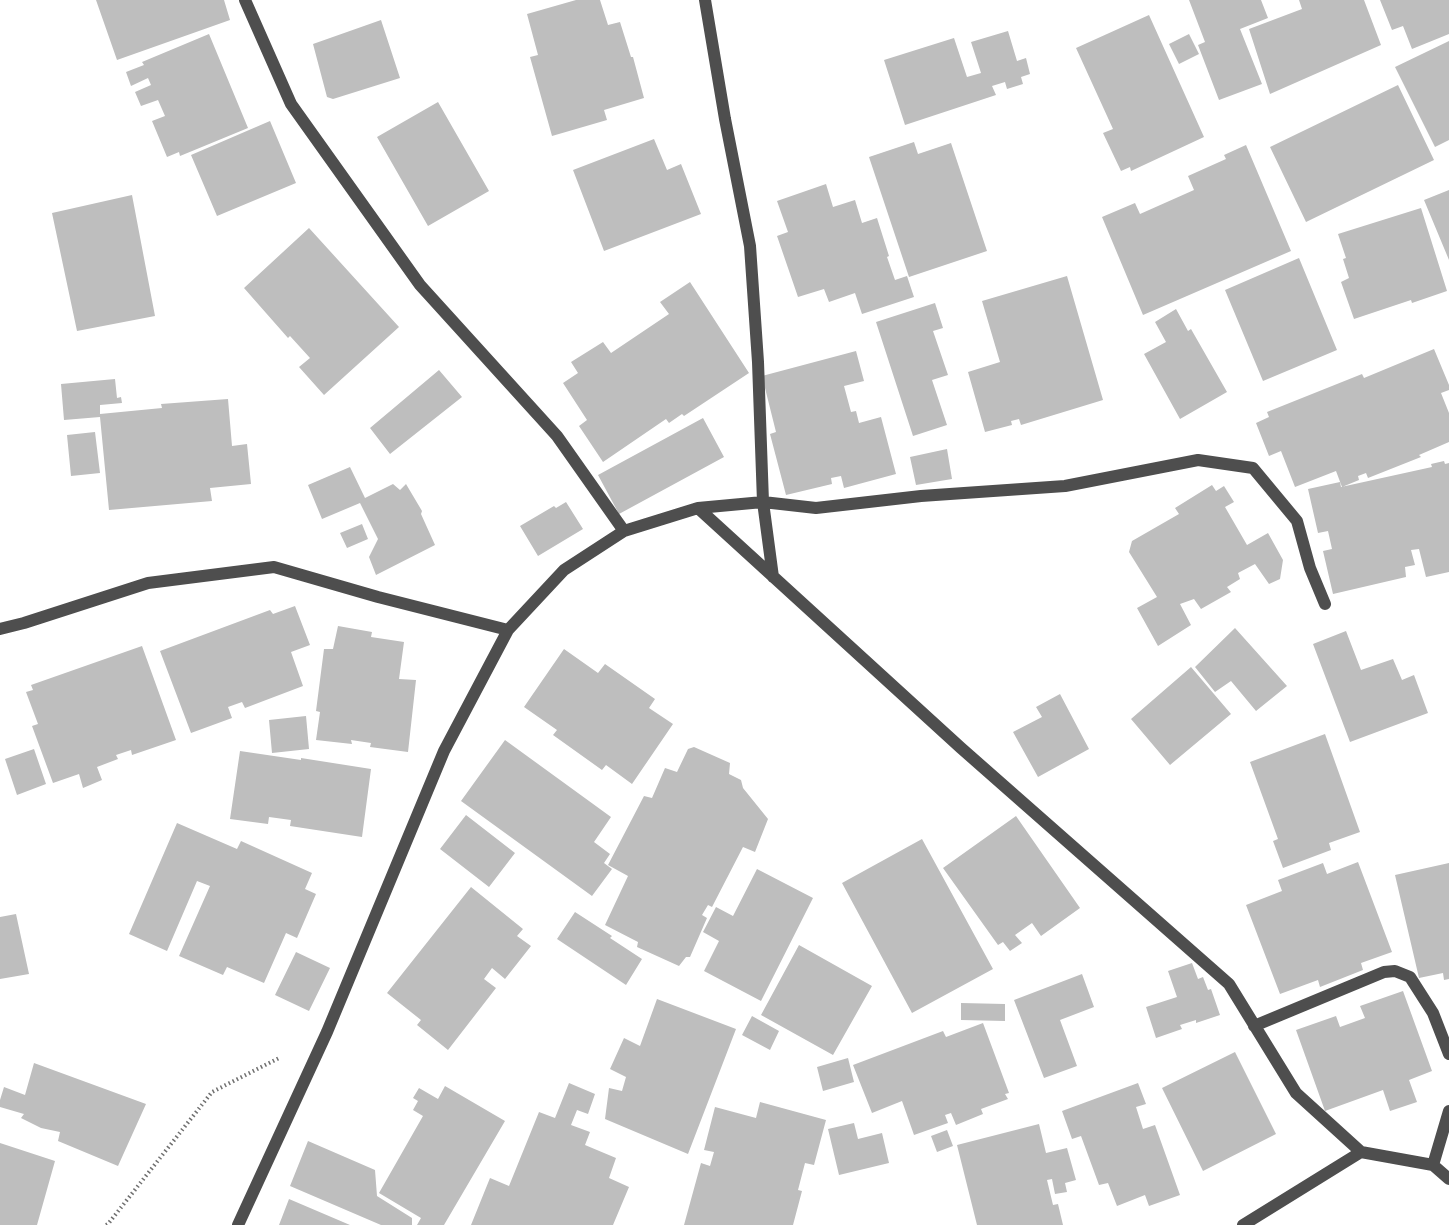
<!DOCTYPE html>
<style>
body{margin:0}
canvas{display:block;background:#fff}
</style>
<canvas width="1449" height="1225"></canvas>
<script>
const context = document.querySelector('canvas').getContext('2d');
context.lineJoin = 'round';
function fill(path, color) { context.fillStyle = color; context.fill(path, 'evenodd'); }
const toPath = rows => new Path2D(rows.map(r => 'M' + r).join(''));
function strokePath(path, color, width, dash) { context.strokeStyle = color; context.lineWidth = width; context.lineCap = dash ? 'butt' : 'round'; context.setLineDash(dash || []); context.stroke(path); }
const building = toPath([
 [96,0,224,0,230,20,117,60],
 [576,0,600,0,608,25,620,22,631,57,633,57,644,98,604,110,607,120,552,136,530,57,538,55,527,14],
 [1189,0,1261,0,1268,18,1240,29,1262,84,1219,100,1198,45,1205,42],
 [1299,0,1364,0,1381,45,1270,94,1249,29,1302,9],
 [1380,0,1449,0,1449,34,1412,49,1403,26,1392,30],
 [1149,15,1204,137,1131,171,1130,167,1121,171,1103,133,1113,129,1076,48],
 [381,20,400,78,333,99,327,97,313,44],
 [1008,31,1017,61,1026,58,1030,74,1021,77,1023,84,1007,89,1005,82,992,86,996,95,905,125,884,60,954,38,967,77,981,73,971,42],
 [209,34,248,128,180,156,179,152,167,157,152,121,165,116,158,100,141,106,135,92,151,85,148,78,131,86,126,72,144,65,142,62],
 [1189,34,1199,54,1179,64,1169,44],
 [1449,41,1449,140,1435,147,1395,67],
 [1398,85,1434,160,1306,222,1270,147],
 [438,102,489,191,428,226,377,137],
 [270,121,296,183,217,216,191,155],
 [654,139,667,170,681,164,701,214,604,251,573,170],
 [914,142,918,154,951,143,987,251,909,277,869,157],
 [1246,145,1291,251,1143,315,1102,217,1135,203,1140,214,1194,190,1188,176,1226,159,1224,155],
 [826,184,833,207,855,200,862,223,877,218,889,256,887,257,895,280,907,276,914,297,862,314,855,293,829,302,824,289,798,297,777,236,788,232,777,201],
 [1449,190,1449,260,1424,200],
 [132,195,155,316,77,331,52,213],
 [1421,208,1447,291,1412,303,1411,300,1354,319,1341,282,1349,278,1343,259,1346,258,1338,234],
 [309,228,399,327,324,395,299,367,310,358,290,336,288,338,244,288],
 [1299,258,1337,350,1263,381,1225,290],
 [1067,276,1103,400,1021,425,1019,419,1011,421,1012,425,985,432,968,372,1000,362,982,301],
 [690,282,749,373,684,416,682,414,669,423,666,419,603,462,579,426,587,420,563,383,578,373,571,362,603,342,611,353,669,314,660,302],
 [935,303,943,328,933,331,948,375,932,380,947,425,913,436,876,322],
 [1176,309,1188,331,1191,329,1227,392,1180,419,1144,354,1166,342,1155,322],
 [1434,349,1449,385,1449,390,1441,393,1449,413,1449,442,1419,455,1421,457,1368,478,1366,473,1358,476,1359,480,1342,487,1336,471,1295,487,1281,451,1269,456,1256,423,1269,417,1267,412,1362,374,1364,378],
 [856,351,864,381,844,386,851,412,856,411,859,423,881,417,896,474,844,488,841,476,831,478,832,484,786,495,770,434,776,432,762,376],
 [439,370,462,397,390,454,370,428],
 [115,379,117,398,121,397,122,403,100,405,100,414,162,408,161,404,228,399,232,446,247,444,251,484,210,488,212,501,109,510,100,417,64,420,61,384],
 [703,418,724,457,619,514,598,475],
 [95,432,100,473,71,476,67,435],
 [947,449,952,479,916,485,910,457],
 [1444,461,1445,464,1449,463,1449,572,1426,577,1419,549,1411,550,1415,565,1405,567,1406,577,1333,594,1323,551,1332,549,1328,531,1318,533,1308,489,1340,482,1341,487,1432,467,1431,464],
 [350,467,365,498,393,484,400,490,406,484,422,511,421,514,435,545,376,575,369,557,378,539,360,503,322,519,308,485],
 [1212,485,1216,491,1224,486,1234,502,1225,507,1247,545,1268,533,1283,560,1280,579,1269,584,1255,564,1238,573,1240,579,1227,587,1231,592,1201,609,1194,599,1180,604,1191,625,1158,646,1137,608,1157,597,1129,552,1132,541,1179,514,1175,508],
 [566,502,583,529,538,556,520,526,554,506,556,508],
 [362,524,368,539,347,548,340,533],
 [295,606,310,645,291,652,303,686,245,708,242,702,228,707,232,718,191,733,160,651,270,610,273,614],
 [338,626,372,632,371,637,404,642,399,679,416,680,408,752,370,747,371,743,351,740,352,744,316,740,320,712,316,711,324,649,333,649],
 [1235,628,1287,686,1256,711,1231,681,1215,692,1195,667],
 [1346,631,1361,670,1393,659,1402,680,1414,675,1428,713,1350,742,1313,644],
 [142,646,176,740,132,755,131,750,116,755,118,759,97,767,102,780,83,788,79,774,53,783,32,726,38,724,26,692,33,690,31,685],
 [564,649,598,673,605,664,655,699,649,708,673,724,632,784,606,765,602,770,553,735,557,730,524,707],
 [1191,667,1231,714,1170,765,1131,719],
 [1060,694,1089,749,1038,777,1013,732,1042,717,1036,707],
 [306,716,309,749,272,753,269,720],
 [1325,734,1360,832,1329,843,1331,850,1283,868,1273,841,1278,839,1250,762],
 [505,740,611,817,594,842,610,854,604,863,612,869,592,896,461,801],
 [694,747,730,763,729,774,741,780,743,788,768,819,755,852,743,847,712,907,708,905,702,915,707,918,690,957,686,957,679,966,637,947,638,942,605,925,628,876,608,865,644,796,652,798,665,768,677,772,688,749],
 [34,749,46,784,17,795,5,759],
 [240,751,301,760,301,758,371,769,362,837,290,826,291,820,269,817,268,824,230,819],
 [466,815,515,853,489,887,440,849],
 [1016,816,1080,908,1041,936,1032,923,1015,935,1022,943,1010,951,1003,942,998,945,943,868],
 [177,823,237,849,241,841,312,873,305,889,316,894,297,938,286,933,264,983,227,967,223,975,179,956,210,886,197,881,167,951,129,934],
 [922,839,993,969,912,1013,842,883],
 [1358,862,1392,952,1361,963,1363,970,1320,987,1318,980,1280,994,1246,905,1282,891,1278,880,1323,863,1327,874],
 [1449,863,1449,979,1444,980,1443,973,1419,978,1395,875],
 [757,869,813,898,761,1001,704,971,719,941,703,932,716,907,733,916],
 [471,887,523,929,517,936,531,946,505,979,492,968,484,979,496,988,448,1050,417,1025,421,1020,387,993],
 [575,912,612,936,610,938,642,959,626,985,557,939],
 [16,914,29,974,0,979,0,917],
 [799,945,872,986,833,1055,761,1015],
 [296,952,330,968,309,1011,275,995],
 [1192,963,1198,979,1203,977,1208,990,1211,989,1220,1015,1196,1023,1196,1020,1180,1025,1182,1029,1156,1038,1146,1007,1177,997,1168,971],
 [1082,974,1094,1007,1060,1020,1077,1066,1044,1078,1014,1000],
 [1403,991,1432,1071,1409,1080,1417,1102,1390,1111,1383,1090,1325,1111,1296,1030,1336,1016,1340,1027,1365,1018,1360,1006],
 [657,999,736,1029,688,1154,605,1119,609,1088,622,1091,626,1077,610,1069,624,1038,640,1046],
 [961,1003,1005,1004,1005,1021,961,1020],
 [752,1016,779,1031,770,1050,742,1035],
 [983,1023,1009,1093,1005,1094,1008,1099,981,1109,983,1114,956,1125,951,1113,945,1115,948,1123,914,1135,902,1101,872,1113,853,1065,943,1031,946,1037],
 [1235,1052,1276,1134,1203,1171,1162,1088],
 [848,1058,854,1082,823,1091,817,1067],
 [34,1063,146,1104,118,1166,58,1141,60,1132,41,1128,21,1118,24,1114,0,1107,0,1100,4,1087,25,1095],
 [569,1083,595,1094,588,1114,577,1110,571,1125,590,1132,585,1145,616,1158,609,1178,629,1187,613,1225,471,1225,490,1178,509,1186,539,1112,555,1118],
 [1138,1083,1146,1104,1136,1107,1143,1129,1155,1125,1180,1195,1149,1206,1145,1195,1117,1206,1108,1183,1099,1185,1081,1136,1072,1139,1062,1111],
 [445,1086,505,1121,444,1225,417,1225,421,1218,379,1193,423,1116,413,1110,418,1101,413,1098,419,1088,438,1099],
 [760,1102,826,1120,814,1165,805,1163,798,1190,802,1191,793,1225,684,1225,701,1163,710,1166,714,1152,704,1150,715,1107,756,1118],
 [854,1123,858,1139,882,1133,889,1163,839,1175,828,1129],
 [1039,1124,1046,1153,1067,1148,1076,1180,1065,1183,1067,1192,1055,1194,1052,1179,1047,1180,1053,1205,1058,1204,1063,1225,977,1225,957,1145],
 [947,1130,953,1146,937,1152,931,1136],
 [308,1141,375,1170,377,1196,412,1218,412,1225,381,1225,290,1186],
 [0,1143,55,1161,37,1225,0,1225],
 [289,1199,350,1225,279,1225]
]);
const path = toPath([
 [106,1225,108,1224,212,1092,279,1058]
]);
const street = toPath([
 [245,0,291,104,420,285,557,436,624,531],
 [698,508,961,748,1229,984,1296,1093,1361,1152,1433,1165,1449,1179],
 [773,577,763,502,816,508,921,496,1065,486,1198,460,1253,468,1297,521,1310,568,1325,604],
 [0,629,24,623,148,583,274,567,378,597,508,630],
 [1254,1026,1384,972,1395,971,1410,977,1433,1013,1449,1054],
 [1433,1165,1449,1111],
 [238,1225,327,1032,444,751,508,630,564,570,624,531,698,508,763,502,758,362,750,246,725,119,705,0],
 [1243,1225,1361,1152]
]);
fill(building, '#bebebe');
strokePath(path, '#707070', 4, [1.5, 3]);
strokePath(street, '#4e4e4e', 12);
</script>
